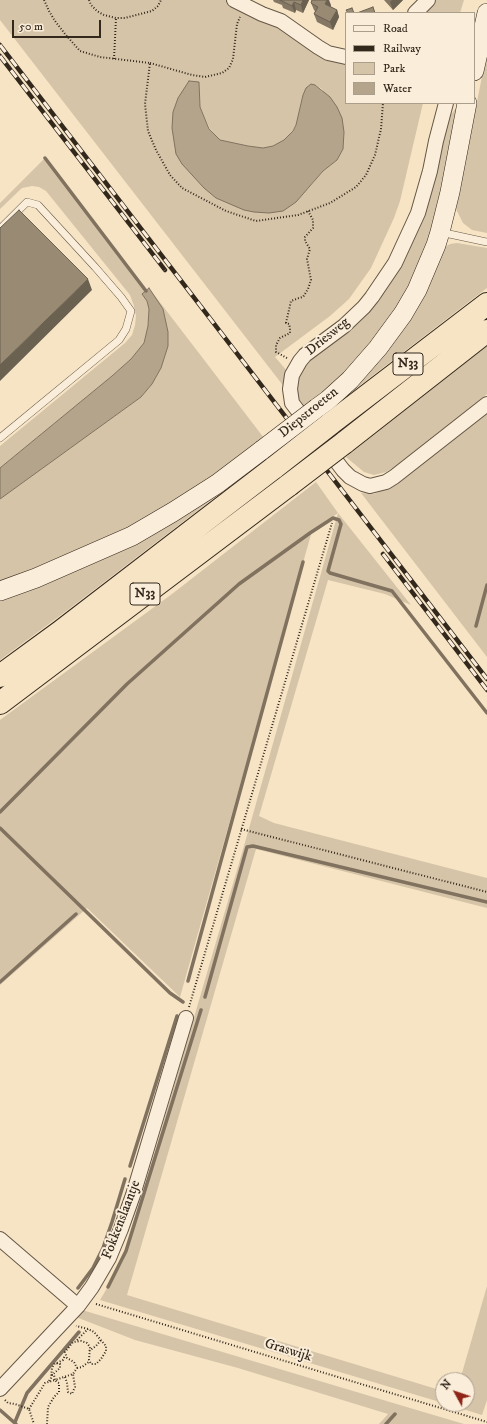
<!DOCTYPE html>
<style>
body{margin:0}
#map{position:relative;width:487px;height:1424px;overflow:hidden;background:#f7e4c5;font-family:"IM FELL DW Pica",serif}
canvas{display:block}
.legend{position:absolute;left:345px;top:12px;width:130px;height:92px;box-sizing:border-box;background:#faedd9;border:1px solid #aa9e8d;margin:0;padding:5px 7px;list-style:none;font-size:12px;color:#33281c}
.legend li{display:flex;align-items:center;gap:8px;height:20px}
.legend b{width:20px;border:1px solid #aa9e8d}
.north{position:absolute;left:435px;top:1372px;width:40px;height:40px;box-sizing:border-box;background:#faedd9;border:1px solid #aa9e8d;border-radius:50%;rotate:310deg;font-size:11px;font-weight:700;line-height:16px;text-align:center;color:#33281c}
.north::after{content:'';display:block;margin:auto;width:14px;height:18px;background:#8f2418;clip-path:polygon(50% 0,100% 100%,50% 72%,0 100%)}
.scale{position:absolute;left:12px;top:20px;width:89px;height:18px;box-sizing:border-box;border:2px solid #33281c;border-top:0;padding-left:5px;font-size:12px;line-height:14px;white-space:nowrap;color:#33281c;-webkit-text-stroke:3px #faedd9;paint-order:stroke}
</style>
<div id="map">
<canvas width="487" height="1424"></canvas>
<ul class="legend">
<li><b style="height:5px;background:#faedd9"></b>Road</li>
<li><b style="height:5px;background:#33281c"></b>Railway</li>
<li><b style="height:11px;background:#d6c4a8"></b>Park</li>
<li><b style="height:11px;background:#b4a48c"></b>Water</li>
</ul>
<div class="north">N</div>
<div class="scale">50 m</div>
</div>
<script>
const context = document.querySelector('canvas').getContext('2d');
context.lineJoin = 'round';
function fill(path, color) { context.fillStyle = color; context.fill(path, 'evenodd'); }
const toPath = rows => new Path2D(rows.map(r => 'M' + r).join(''));
function strokePath(path, color, width, dash) { context.strokeStyle = color; context.lineWidth = width; context.lineCap = dash ? 'butt' : 'round'; context.setLineDash(dash || []); context.stroke(path); }
function write(font, color, halo, rows, align = 'center') {
  context.font = font + ' "IM FELL DW Pica",serif'; context.lineWidth = 4; context.setLineDash([]); context.textBaseline = 'middle'; context.strokeStyle = halo; context.fillStyle = color; for (const [text, x, y, turn = 0] of rows) {
    context.save(); context.translate(x, y); context.rotate((+turn || 0) * Math.PI / 180); context.textAlign = isNaN(turn) ? turn : align; if (halo) context.strokeText(text, 0, 0); context.fillText(text, 0, 0); context.restore();
  }
}
const green = toPath([
 [0,0,228,0,346,62,346,103,423,103,400,201,394,218,371,268,349,299,330,316,275,357,288,372,285,388,0,20],
 [189,81,199,82,200,107,210,129,217,137,220,140,248,146,263,148,273,146,285,140,293,130,296,125,303,95,306,88,315,85,322,89,344,132,343,149,337,160,323,171,308,189,227,202,216,198],
 [436,0,464,0,460,13,424,13],
 [487,51,487,233,472,230,463,223,456,209],
 [456,108,459,108,434,230,402,304,340,381,301,410,294,394,299,370,379,295,449,117],
 [45,158,146,291,143,294,147,301,149,309,148,326,144,343,131,359,112,376,0,468,0,446,125,343,132,335,135,325,136,316,134,306,130,295,46,191,39,187,32,186,22,188,0,209,0,203],
 [457,243,487,248,487,288,346,396,346,394,443,248,450,244],
 [149,288,264,438,189,493,101,543,0,582,0,499,141,397,152,384,161,368,168,346,163,309],
 [487,346,487,394,401,463,386,472,374,475,364,472,346,457],
 [487,411,487,657,361,493,374,494,398,483],
 [252,469,65,612,0,660,0,595],
 [316,482,338,513,411,605,385,594,328,580,259,816,274,823,487,878,487,908,256,849,127,1295,443,1391,443,1403,100,1300,123,1261,246,839,338,513,312,531,180,997,87,908,0,985,0,720,172,594],
 [487,1286,487,1400,482,1415,447,1404,467,1404,467,1380,460,1380],
 [82,1310,410,1408,464,1424,379,1424,388,1414,238,1368,135,1340,76,1317]
]);
const water = toPath([
 [189,81,199,82,200,107,209,129,220,140,248,146,263,148,273,146,284,140,293,131,296,125,303,95,306,88,311,84,315,85,330,97,337,107,342,118,344,132,343,149,337,160,323,171,296,202,283,211,269,213,254,212,244,210,216,198,204,188,182,164,176,154,172,128,173,112,178,98,189,81],
 [149,288,163,309,168,332,168,346,161,368,152,384,141,397,0,499,0,468,112,376,131,359,144,343,148,326,149,309,147,301,142,294,149,288]
]);
const stream = toPath([
 [45,158,146,291],
 [476,626,487,585],
 [0,812,127,684,239,584,310,533,333,518,339,520,341,524,328,571,330,573,392,591,487,713],
 [0,828,170,993,183,1002],
 [188,981,303,562],
 [0,982,76,914],
 [205,997,247,847,253,846,487,902],
 [130,1166,177,1016],
 [108,1287,126,1251,201,1010],
 [78,1288,93,1268,103,1248,112,1222,125,1179],
 [0,1410,16,1424],
 [15,1422,27,1393,79,1332],
 [386,1424,395,1414]
]);
const path = toPath([
 [44,0,49,11,55,21,65,34,80,51,100,57,150,63,145,104,148,131,156,150,170,175,182,188,226,211,256,221,298,215,330,203,356,187,366,175,375,155,381,129,383,103],
 [89,0,91,5,97,11,104,15,116,18,125,18,152,11,158,6,161,0],
 [114,59,116,18],
 [150,63,192,75,205,77,222,73,229,68,233,59,237,24,240,17],
 [287,358,276,352,276,345,280,338,290,333,290,328,289,324,286,323,291,301,299,298,303,297,308,289,311,280,307,259,310,249,305,241,305,237,313,228,313,220,308,211],
 [241,829,487,892],
 [189,1007,332,523],
 [96,1304,487,1422],
 [77,1340,88,1329],
 [89,1351,96,1346,101,1340],
 [57,1363,63,1360,65,1355],
 [77,1368,82,1367,90,1361],
 [65,1377,67,1383,68,1392,72,1394,75,1387,73,1374],
 [49,1381,51,1378,52,1368,55,1363,60,1364,60,1368,52,1375,54,1375,55,1380,73,1374,77,1368,74,1362,67,1358,65,1352,73,1342,81,1341,87,1343,90,1347,89,1360,91,1364,96,1364,101,1359,106,1351,106,1346,94,1332,88,1329,76,1326],
 [5,1400,8,1403,15,1404,29,1409,34,1424],
 [29,1409,45,1383,55,1380,57,1382,59,1383,59,1392,54,1397,48,1407,47,1424]
]);
const lane = toPath([
 [0,229,27,202,38,205,95,267,121,297,131,311,126,329,119,340,0,438],
 [440,232,487,242]
]);
const street = toPath([
 [234,0,262,14,281,21,318,47,328,53,346,57],
 [415,13,428,0],
 [446,103,436,141,430,171,418,213,395,263,372,297,364,307,344,326,305,355,300,361,292,375,290,389,292,403,343,470,350,477,363,484,370,486,386,482,394,477,487,404],
 [0,1239,78,1306],
 [0,1389,78,1306,92,1287,109,1258,121,1229,133,1195,186,1018]
]);
const secondary = toPath([
 [474,71,487,13],
 [317,408,328,400,350,380,378,348,403,314,417,290,436,245,440,232,450,192,467,103],
 [0,591,36,578,132,536,173,512,217,484,262,450]
]);
const highway = toPath([
 [330,424,487,304],
 [344,443,487,331],
 [0,676,60,632,275,467],
 [0,703,289,485]
]);
const rail = toPath([
 [0,45,487,679],
 [0,56,165,270],
 [383,554,487,690]
]);
const secondaryBridge = toPath([
 [262,450,317,408]
]);
const highwayBridge = toPath([
 [275,467,330,424],
 [289,485,344,443]
]);
const wall = toPath([
 [273,0,309,0,303,13,296,10,295,13,283,8,282,5,274,2],
 [384,0,403,0,393,10],
 [311,3,331,5,331,7,337,10,339,17,333,30,317,22,314,14,315,11,314,10]
]);
const shadedWall = toPath([
 [303,0,309,0,303,13,301,5],
 [327,0,329,0,331,5,328,11,325,4],
 [392,0,403,0,393,10,390,2],
 [294,2,296,10,295,13,292,6],
 [337,10,339,17,333,30,330,22],
 [88,279,92,290,0,381,0,365]
]);
const building = toPath([
 [280,0,303,0,301,5,294,2,292,6,280,0],
 [312,0,327,0,325,4,337,10,330,22,314,14,318,7,311,3,312,0],
 [373,7,375,13,357,13,373,7],
 [352,8,354,13,348,13,346,10,352,8],
 [19,210,88,279,0,365,0,228,19,210]
]);
const shields = [
 [408,364,30],
 [145,594,30]
];
const shieldNames = [
 ["N33",408,364],
 ["N33",145,594]
];
const streetNames = [
 ["Driesweg",328,337,-39],
 ["Diepstroeten",309,413,-39],
 ["Fokkenslaantje",122,1220,-69],
 ["Graswijk",288,1351,17]
];
fill(green, '#d6c4a8');
fill(water, '#b4a48c');
strokePath(water, '#80725f', 1);
strokePath(stream, '#80725f', 3.5);
strokePath(lane, '#645746', 8);
strokePath(street, '#645746', 16);
strokePath(secondary, '#33281c', 20);
strokePath(highway, '#33281c', 24);
strokePath(path, '#33281c', 2, [1, 2]);
strokePath(lane, '#faedd9', 7);
strokePath(street, '#faedd9', 14);
strokePath(secondary, '#faedd9', 19);
strokePath(highway, '#f7e4c5', 22);
strokePath(rail, '#33281c', 4.5);
strokePath(rail, '#faedd9', 3, [9]);
strokePath(secondaryBridge, '#33281c', 20, []);
strokePath(highwayBridge, '#33281c', 24, []);
strokePath(secondaryBridge, '#faedd9', 19);
strokePath(highwayBridge, '#f7e4c5', 22);
fill(wall, '#847764');
fill(shadedWall, '#6b6151');
fill(building, '#998a74');
strokePath(building, '#6b6151', 1);
for (const [x, y, w] of shields) { const box = new Path2D(); box.roundRect(x - w / 2, y - 11, w, 22, 3); context.fillStyle = '#faedd9'; context.fill(box); strokePath(box, '#33281c', 1); }
write('bold 13px', '#33281c', null, shieldNames);
write('14px', '#33281c', '#faedd9', streetNames);
</script>
